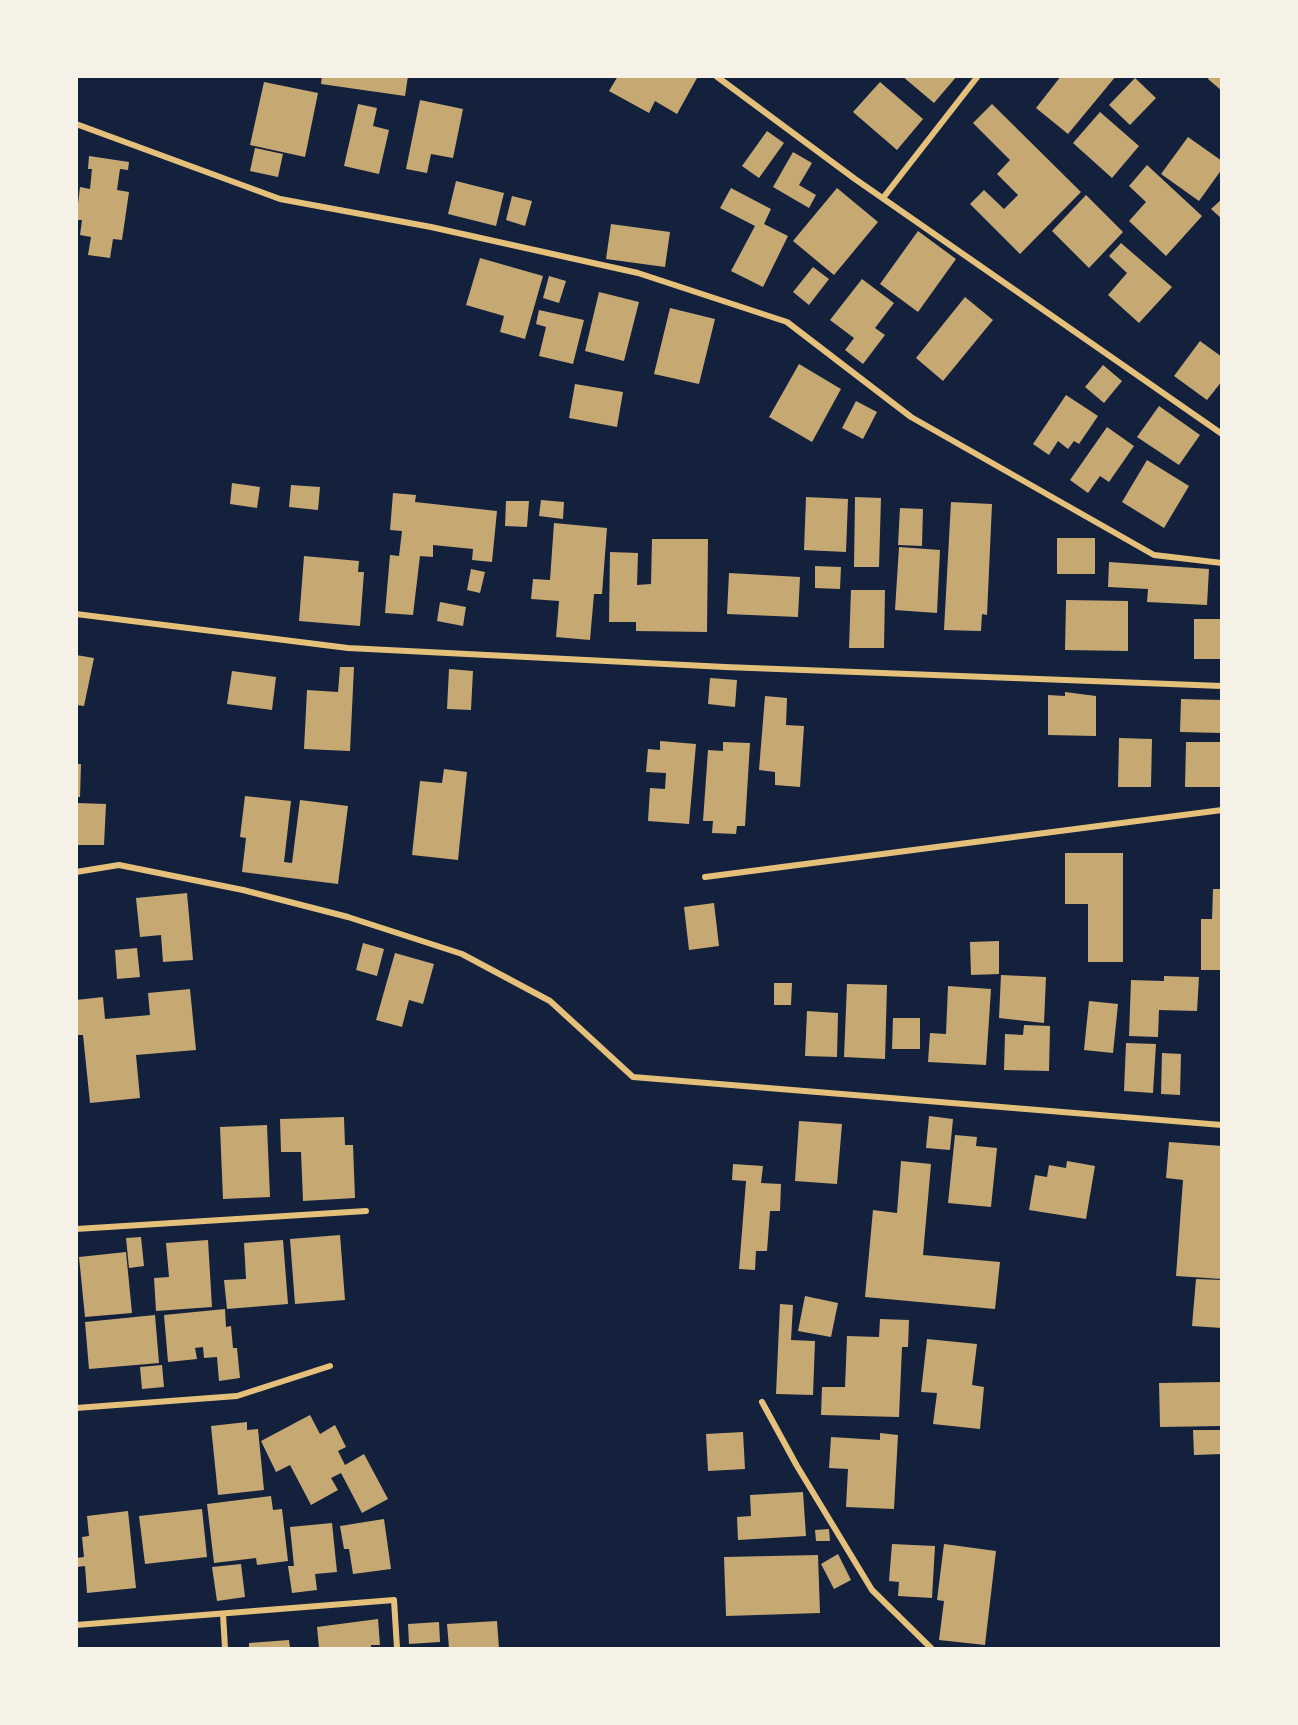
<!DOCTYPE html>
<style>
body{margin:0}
#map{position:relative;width:1298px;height:1725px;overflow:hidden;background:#14213d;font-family:"Golos Text",sans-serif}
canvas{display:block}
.frame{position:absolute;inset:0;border:78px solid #f6f1e7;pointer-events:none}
</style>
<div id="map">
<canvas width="1298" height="1725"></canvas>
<div class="frame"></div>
</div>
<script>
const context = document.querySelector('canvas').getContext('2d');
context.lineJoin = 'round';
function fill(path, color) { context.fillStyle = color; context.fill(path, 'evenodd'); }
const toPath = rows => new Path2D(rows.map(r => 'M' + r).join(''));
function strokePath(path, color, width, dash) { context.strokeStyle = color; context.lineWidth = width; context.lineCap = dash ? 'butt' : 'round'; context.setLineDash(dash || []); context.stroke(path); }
const building = toPath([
 [322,76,408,76,405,96,321,84],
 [618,76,694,76,697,78,677,114,655,101,649,113,609,91],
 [902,76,957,76,934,103],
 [1061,76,1116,76,1068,134,1036,108],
 [1210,76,1222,76,1222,91,1208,79],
 [1135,78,1156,98,1130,125,1109,105],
 [264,82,318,93,305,157,250,145],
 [880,82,923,119,897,150,853,112],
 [420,100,463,109,453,158,431,154,427,173,406,169],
 [358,104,377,108,373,126,389,130,379,174,344,166],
 [992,104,1081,192,1020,254,970,204,984,190,1004,209,1018,195,997,174,1010,160,973,123],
 [1100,112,1139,146,1112,178,1073,143],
 [767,131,784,143,759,178,742,166],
 [1188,137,1222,161,1222,169,1199,201,1161,174],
 [255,148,283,154,278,177,250,171],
 [793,152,812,163,799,185,816,195,809,208,773,187],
 [89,156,129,162,128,170,120,169,117,190,129,192,122,240,113,239,110,258,88,255,91,237,80,235,82,220,76,220,80,187,90,189,92,169,88,169],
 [1147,165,1202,216,1166,256,1129,221,1146,202,1129,186],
 [456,181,504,193,496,226,448,214],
 [731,188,771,209,764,224,788,236,763,287,731,271,755,226,720,208],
 [837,188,878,222,834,275,793,241],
 [1086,195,1123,232,1089,268,1052,231],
 [512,196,532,201,525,226,506,220],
 [1222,199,1222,219,1211,209],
 [611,224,670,232,665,267,606,259],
 [918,231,956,259,918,312,880,284],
 [1121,243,1172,287,1139,323,1108,295,1127,273,1109,256],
 [480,258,543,276,525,339,500,332,504,316,466,305],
 [813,267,829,279,809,305,793,292],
 [549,276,566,281,559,303,543,298],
 [862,279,894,303,875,328,885,335,863,364,845,350,854,338,830,320],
 [599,292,639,302,624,361,585,351],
 [965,297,993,320,943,381,916,358],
 [670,308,715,319,699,384,654,374],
 [539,310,584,320,573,364,539,356,546,327,536,324],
 [1200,341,1222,357,1222,381,1207,400,1174,376],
 [799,364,841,389,812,442,769,417],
 [1103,365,1122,381,1104,403,1085,387],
 [575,384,623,392,617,427,569,418],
 [1066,395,1098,416,1079,444,1074,441,1068,449,1058,441,1049,455,1033,444],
 [856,401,877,412,863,439,842,428],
 [1159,406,1200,435,1179,465,1137,437],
 [1107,427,1134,446,1109,482,1100,476,1088,493,1070,480],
 [1147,460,1189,486,1164,528,1122,502],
 [232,483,260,487,257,508,230,504],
 [291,485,320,487,318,510,289,507],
 [393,493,416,495,415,502,497,511,492,562,472,560,473,549,433,545,433,557,420,556,413,615,385,613,390,555,399,556,402,531,390,530],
 [806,497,848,499,846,552,804,550],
 [855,497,881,498,879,567,854,567],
 [541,500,564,502,563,519,539,516],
 [506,501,529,501,527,527,505,526],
 [951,502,992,504,987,615,982,614,981,631,944,630],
 [900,508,923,509,922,546,898,545],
 [554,523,607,528,602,594,594,594,590,640,556,637,559,601,531,599,533,579,550,580],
 [1057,538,1095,538,1095,574,1057,574],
 [652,539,708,539,707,632,636,631,636,622,609,622,610,552,638,553,637,585,651,584],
 [899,547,940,550,937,613,895,610],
 [304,556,359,561,358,572,364,572,360,626,299,621],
 [1109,562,1209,569,1207,605,1147,602,1148,589,1108,587],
 [815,566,841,567,840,589,815,588],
 [471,569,485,572,480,593,467,590],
 [729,573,800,577,798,617,727,614],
 [851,590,885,590,884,648,849,648],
 [1066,600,1128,601,1128,651,1065,650],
 [440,602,466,607,463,626,437,621],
 [1194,619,1222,619,1222,659,1194,659],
 [76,655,94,658,84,706,76,705],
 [340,667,354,667,350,751,304,749,307,690,338,692],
 [449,669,473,671,471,710,447,709],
 [232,671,276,677,272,710,227,704],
 [710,678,737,680,735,707,708,704],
 [1065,692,1096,696,1096,736,1048,735,1048,695,1065,696],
 [765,696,787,698,786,725,804,726,800,787,775,785,775,772,759,770],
 [1181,699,1222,700,1222,733,1180,732],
 [1119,738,1152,739,1151,787,1118,787],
 [660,741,696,744,689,824,648,821,650,788,665,789,666,773,646,772,648,749,660,750],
 [723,742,750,743,745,826,737,826,736,834,712,833,713,821,703,821,708,750,723,751],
 [1186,742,1222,742,1222,787,1185,787],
 [76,764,81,764,80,797,76,797],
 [444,769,467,772,458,860,412,855,420,781,442,783],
 [245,796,291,801,284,862,292,863,300,800,348,806,338,884,242,872,246,838,240,837],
 [76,803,106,804,104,845,76,845],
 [1065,853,1123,853,1123,962,1088,962,1088,904,1065,904],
 [1213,889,1222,889,1222,970,1201,970,1201,919,1212,919],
 [187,893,193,960,163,962,161,935,140,937,136,898],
 [714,903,719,946,689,950,684,907],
 [999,941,999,974,971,975,970,942],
 [363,943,384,949,377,976,356,970],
 [137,948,140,977,117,979,115,950],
 [395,953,434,964,423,1004,409,1000,402,1027,376,1020],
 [1001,975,1046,977,1044,1023,999,1018],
 [1164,976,1199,977,1197,1011,1159,1010,1158,1037,1129,1036,1131,980,1164,981],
 [774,983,792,983,791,1005,774,1005],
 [847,984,887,985,885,1059,844,1057],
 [948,986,991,989,986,1065,928,1062,930,1033,946,1034],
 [190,989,196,1050,136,1055,140,1098,90,1103,83,1035,76,1035,76,1000,103,997,105,1019,150,1015,148,993],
 [1089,1001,1118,1004,1113,1053,1084,1050],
 [807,1011,838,1013,837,1057,805,1056],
 [893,1018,920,1018,920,1049,892,1049],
 [1024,1025,1050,1026,1049,1071,1004,1070,1005,1034,1023,1035],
 [1126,1043,1156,1044,1153,1093,1124,1091],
 [1162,1053,1181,1054,1180,1095,1161,1094],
 [929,1116,953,1119,950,1150,926,1148],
 [344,1117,345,1145,353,1145,355,1198,303,1201,301,1152,281,1152,280,1119],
 [799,1121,842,1124,837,1184,795,1181],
 [267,1125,270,1197,223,1199,220,1127],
 [955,1135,977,1137,976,1146,997,1148,991,1207,948,1203],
 [1169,1142,1222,1146,1222,1279,1176,1276,1183,1180,1166,1178],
 [901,1161,931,1164,923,1255,1000,1262,995,1309,865,1297,873,1210,897,1213],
 [1067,1161,1095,1166,1086,1219,1029,1210,1035,1175,1047,1177,1049,1165,1066,1168],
 [733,1164,763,1166,761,1183,781,1184,780,1211,770,1211,767,1251,756,1251,755,1270,739,1269,746,1181,732,1180],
 [340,1235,345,1300,295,1304,290,1239],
 [141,1237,144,1266,129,1268,126,1238],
 [208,1240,212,1307,156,1311,154,1278,169,1277,166,1243],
 [283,1240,288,1304,227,1309,224,1280,246,1279,244,1243],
 [126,1252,132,1313,85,1317,79,1257],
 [1196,1279,1222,1280,1222,1328,1192,1326],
 [805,1296,838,1303,831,1337,798,1331],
 [780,1304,793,1305,791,1340,815,1341,813,1395,776,1394],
 [225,1309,226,1327,231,1326,233,1348,237,1348,240,1378,219,1381,217,1357,204,1358,203,1347,195,1348,197,1359,168,1362,164,1315],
 [155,1315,159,1363,89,1369,85,1322],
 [880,1319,909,1320,908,1347,902,1347,899,1417,821,1415,822,1387,845,1387,847,1336,879,1337],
 [927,1339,977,1344,972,1385,984,1387,980,1429,933,1424,937,1393,921,1392],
 [162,1365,164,1387,142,1389,140,1367],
 [1222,1382,1222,1426,1160,1427,1159,1383],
 [310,1415,320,1434,335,1425,346,1447,338,1451,345,1465,364,1454,388,1499,362,1513,341,1473,331,1478,338,1490,311,1505,290,1465,276,1472,261,1441],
 [247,1422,247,1430,258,1429,264,1490,218,1495,211,1426],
 [1193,1430,1222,1430,1222,1454,1194,1455],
 [743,1432,745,1469,708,1471,706,1434],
 [880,1433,898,1435,894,1509,846,1507,848,1469,829,1468,831,1437,880,1440],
 [803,1492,806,1536,738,1540,737,1517,751,1516,750,1495],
 [271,1496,273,1510,282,1509,288,1561,257,1565,256,1558,214,1563,207,1504],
 [202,1509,207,1557,145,1564,139,1516],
 [128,1511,136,1588,87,1593,85,1566,77,1567,76,1558,84,1557,82,1537,89,1536,87,1516],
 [384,1519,391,1569,353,1574,349,1549,344,1549,340,1526],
 [332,1523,337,1572,315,1574,317,1590,292,1593,288,1566,294,1566,290,1527],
 [829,1529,830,1541,816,1541,815,1530],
 [892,1544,935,1546,932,1598,898,1596,899,1582,889,1581],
 [944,1544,996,1551,985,1645,939,1640,944,1601,937,1600],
 [838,1554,851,1580,834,1589,821,1564],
 [818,1555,820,1613,726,1616,724,1557],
 [241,1564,245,1597,217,1601,212,1567],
 [378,1619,380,1645,371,1645,371,1648,319,1648,317,1627],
 [497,1621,499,1648,449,1648,447,1624],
 [439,1622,440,1642,409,1644,408,1624],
 [289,1640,290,1648,249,1648,249,1643]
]);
const minor = toPath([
 [716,76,855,179,1222,434],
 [76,124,280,199,431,227,638,273,787,322,911,417,1154,555,1222,563],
 [883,198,978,76],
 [76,614,348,648,725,667,1222,686],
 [76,872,119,865,243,890,348,917,462,954,550,1001,633,1077,1222,1125],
 [705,877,1222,810],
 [76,1229,366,1211],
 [762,1402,797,1466,872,1590,931,1648],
 [76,1408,237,1396,330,1366],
 [223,1614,225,1648],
 [76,1625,394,1600,397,1648]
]);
fill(building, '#c6a872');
strokePath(minor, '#e5c07b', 6);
</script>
